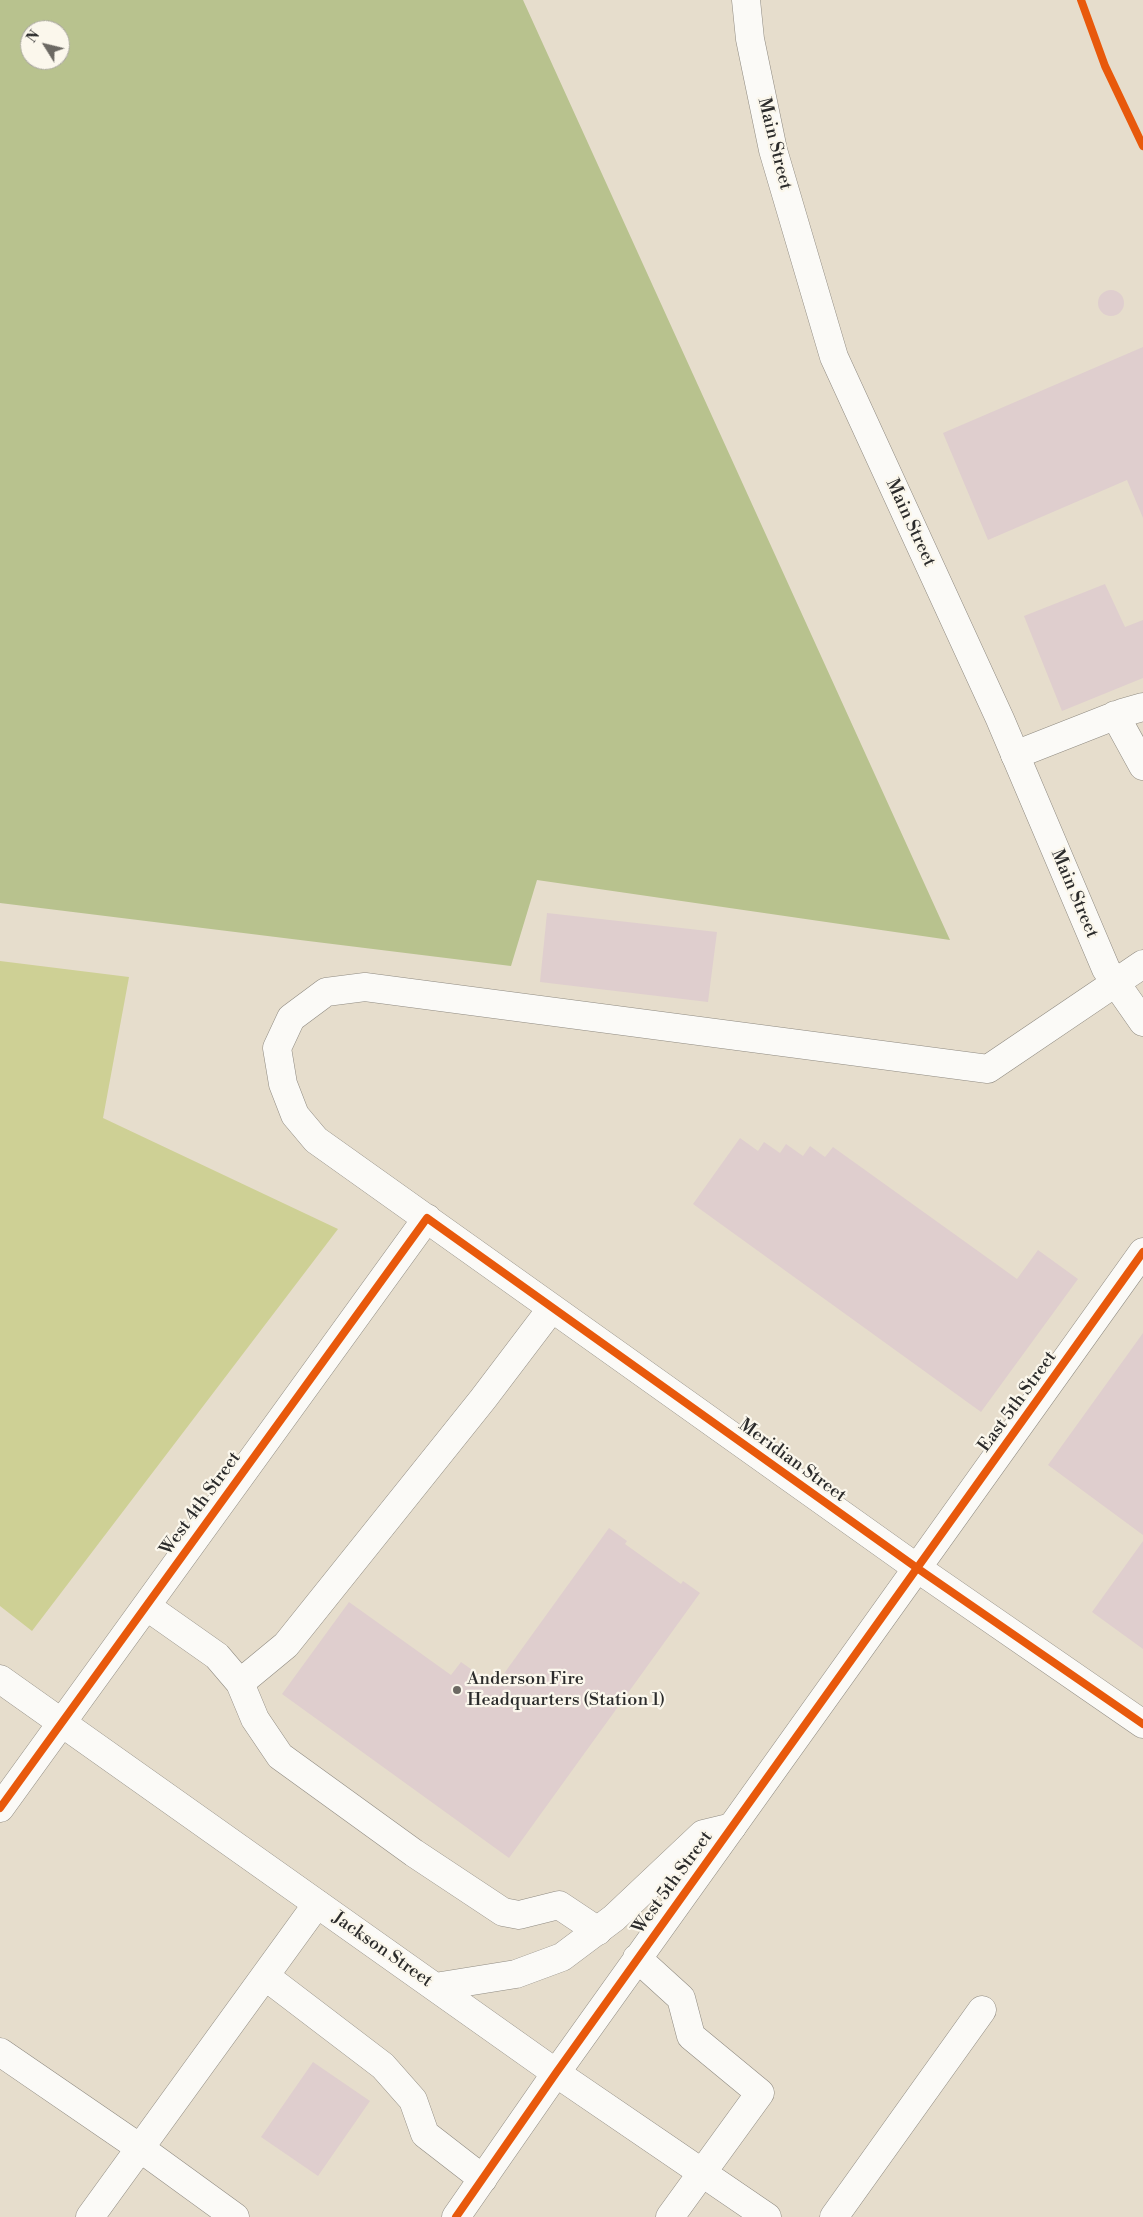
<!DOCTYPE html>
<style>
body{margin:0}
#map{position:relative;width:1143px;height:2217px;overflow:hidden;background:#e6ddcc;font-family:"Libre Bodoni",serif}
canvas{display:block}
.north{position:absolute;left:20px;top:20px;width:50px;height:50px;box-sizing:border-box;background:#fbf7ec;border:1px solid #a8a59f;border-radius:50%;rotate:306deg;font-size:14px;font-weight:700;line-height:20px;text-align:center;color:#2b2b2b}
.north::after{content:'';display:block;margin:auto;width:18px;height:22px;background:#6c6963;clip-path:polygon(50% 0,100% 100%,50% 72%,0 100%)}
</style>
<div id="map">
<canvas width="1143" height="2217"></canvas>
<div class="north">N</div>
</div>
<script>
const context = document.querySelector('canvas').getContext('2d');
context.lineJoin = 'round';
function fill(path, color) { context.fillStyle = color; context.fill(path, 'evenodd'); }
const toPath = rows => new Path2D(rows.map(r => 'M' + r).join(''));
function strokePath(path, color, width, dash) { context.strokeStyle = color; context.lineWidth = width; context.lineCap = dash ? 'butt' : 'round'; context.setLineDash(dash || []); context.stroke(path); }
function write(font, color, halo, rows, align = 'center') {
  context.font = font + ' "Libre Bodoni",serif'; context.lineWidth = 4.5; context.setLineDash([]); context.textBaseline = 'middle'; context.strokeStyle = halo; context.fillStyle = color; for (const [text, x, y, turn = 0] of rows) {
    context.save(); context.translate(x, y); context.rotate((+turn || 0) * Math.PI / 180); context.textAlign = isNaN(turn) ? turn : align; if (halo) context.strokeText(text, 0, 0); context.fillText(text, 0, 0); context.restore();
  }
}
const green = toPath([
 [0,961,129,977,103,1118,338,1229,32,1631,0,1606]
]);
const forest = toPath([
 [0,0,523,0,950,940,537,880,511,966,0,903],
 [30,30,60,30,60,60,30,60]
]);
const building = toPath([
 '1098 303a13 13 0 1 1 26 0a13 13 0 1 1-26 0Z',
 [1143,347,1143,518,1127,480,988,540,943,433],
 [1105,584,1125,627,1143,620,1143,678,1062,711,1024,616],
 [547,913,717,932,708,1002,540,982],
 [740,1138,758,1151,764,1142,780,1153,786,1144,803,1156,810,1146,825,1157,833,1147,1017,1279,1038,1250,1078,1279,981,1412,693,1204],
 [1143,1333,1143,1535,1048,1465],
 [609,1528,627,1541,625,1544,681,1584,683,1581,700,1593,509,1858,282,1694,349,1602,451,1675,461,1662,495,1686],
 [1143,1541,1143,1649,1092,1612],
 [313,2062,370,2101,318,2176,261,2137]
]);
const minor = toPath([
 [1115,715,1143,766],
 [1015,755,1122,713,1143,707],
 [1143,964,988,1069,365,987,326,992,291,1018,277,1048,283,1084,295,1115,316,1140,917,1568,1143,1724],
 [146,1606,217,1656,240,1683,255,1719,280,1756,414,1853,503,1912,519,1915,559,1905,598,1931],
 [240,1683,286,1645,483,1399,552,1308],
 [0,1808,427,1218],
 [637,1958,681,1998,691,2036,760,2093,670,2217],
 [265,1976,383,2066,413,2100,425,2134,483,2179],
 [0,2052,140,2148,235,2217],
 [90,2217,317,1904],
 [456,2217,556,2073,1143,1252],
 [834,2217,982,2010]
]);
const major = toPath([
 [746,0,750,39,773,150,834,357,1000,719,1106,969,1143,1022],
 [0,1679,556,2073,767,2217],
 [435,1987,516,1974,562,1957,614,1918,703,1834,732,1827]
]);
const cycleway = toPath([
 [1081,0,1105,66,1143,146],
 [0,1808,427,1218,917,1568,1143,1724],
 [456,2217,556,2073,1143,1252]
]);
const markers = [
 [457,1690,5,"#6c6963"]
];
const streetNames = [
 ["Main Street",774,144,76],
 ["Main Street",910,523,65],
 ["Main Street",1074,894,67],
 ["East 5th Street",1018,1402,-54],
 ["Meridian Street",792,1461,36],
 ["West 4th Street",201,1504,-54],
 ["West 5th Street",673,1883,-54],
 ["Jackson Street",382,1950,35]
];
const poiNames = [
 ["Anderson Fire",467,1680],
 ["Headquarters (Station 1)",467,1701]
];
fill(green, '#ced095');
fill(forest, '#b8c28e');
fill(building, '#dfcece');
strokePath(minor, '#8f8a81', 29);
strokePath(major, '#8f8a81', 29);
strokePath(minor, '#fbfaf7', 28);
strokePath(major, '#fbfaf7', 28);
strokePath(cycleway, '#e8590c', 8);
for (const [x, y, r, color] of markers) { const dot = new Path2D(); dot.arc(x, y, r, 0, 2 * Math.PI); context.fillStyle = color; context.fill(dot); strokePath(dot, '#fbf7ec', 2); }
write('18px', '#2b2b2b', '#fbf7ec', streetNames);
write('18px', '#2b2b2b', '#fbf7ec', poiNames, 'left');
</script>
